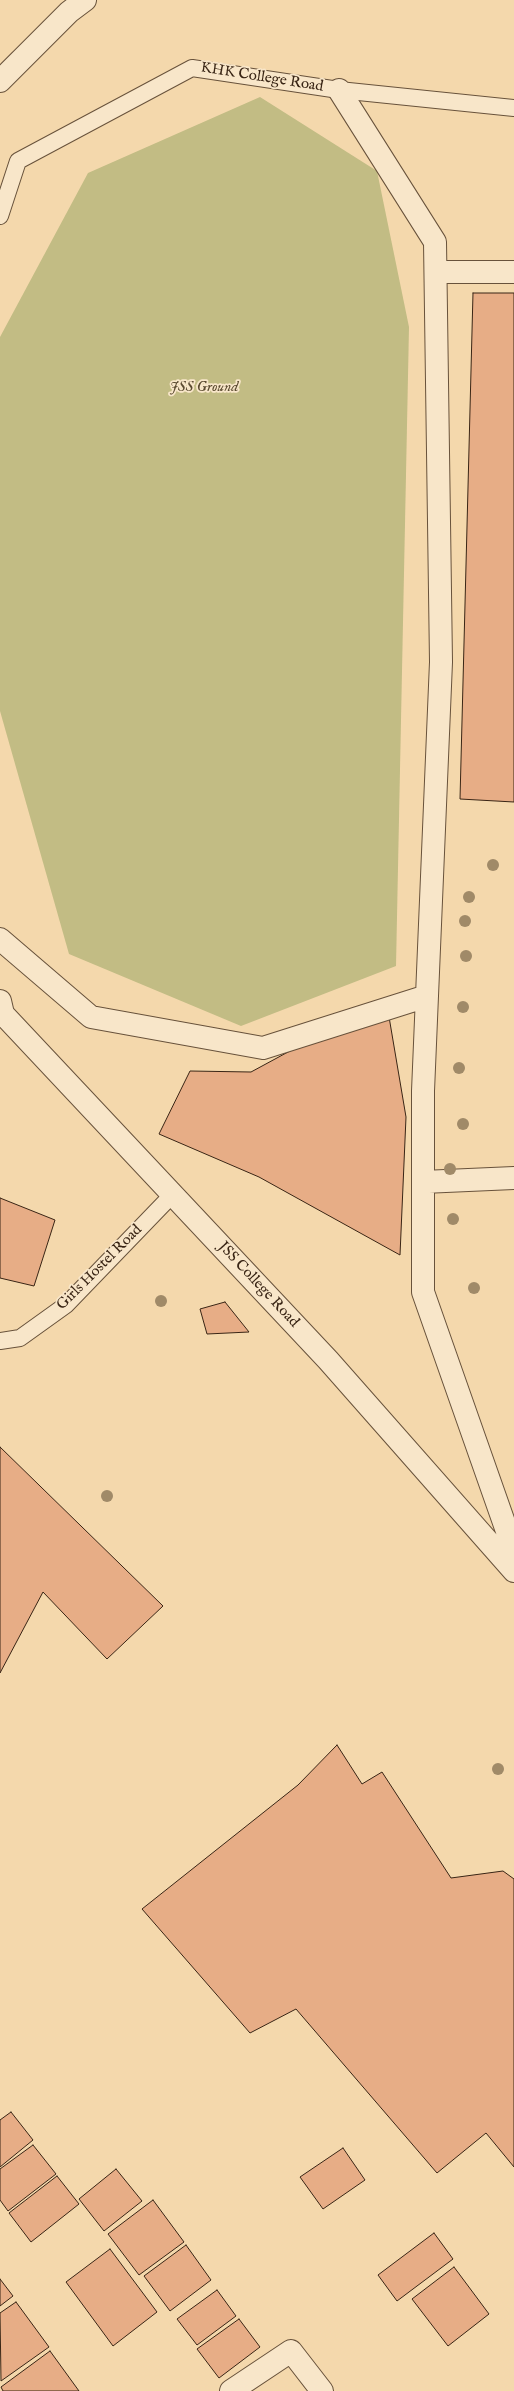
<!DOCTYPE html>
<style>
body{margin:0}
canvas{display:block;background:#f4d8ac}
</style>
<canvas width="514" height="2391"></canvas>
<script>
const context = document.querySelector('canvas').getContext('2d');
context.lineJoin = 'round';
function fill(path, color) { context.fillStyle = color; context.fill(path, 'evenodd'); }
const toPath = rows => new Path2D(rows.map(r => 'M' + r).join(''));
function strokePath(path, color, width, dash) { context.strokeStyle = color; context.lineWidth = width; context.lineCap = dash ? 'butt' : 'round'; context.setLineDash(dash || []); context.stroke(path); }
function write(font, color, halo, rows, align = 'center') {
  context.font = font + ' "IM FELL English",serif'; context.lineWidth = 3.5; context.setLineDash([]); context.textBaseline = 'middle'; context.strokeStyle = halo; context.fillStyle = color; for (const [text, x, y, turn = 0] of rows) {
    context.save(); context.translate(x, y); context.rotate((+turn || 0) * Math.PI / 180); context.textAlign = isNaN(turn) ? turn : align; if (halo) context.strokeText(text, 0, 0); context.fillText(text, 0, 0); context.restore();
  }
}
const green = toPath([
 [260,97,377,171,409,327,396,966,241,1026,69,954,0,711,0,337,88,173]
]);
const building = toPath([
 [473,293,514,293,514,802,460,799,473,293],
 [386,999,406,1117,400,1255,259,1177,159,1134,190,1071,251,1072,386,999],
 [0,1198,55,1220,34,1286,0,1278,0,1198],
 [225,1302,249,1332,207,1334,200,1309,225,1302],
 [0,1447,163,1606,107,1659,43,1592,0,1673,0,1447],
 [337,1745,362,1784,382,1772,451,1878,503,1871,514,1879,514,2167,486,2133,437,2173,296,2009,250,2033,142,1909,298,1785,337,1745],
 [11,2112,33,2140,0,2167,0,2120,11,2112],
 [33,2145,56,2174,8,2211,0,2200,0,2169,33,2145],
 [343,2148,365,2180,323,2209,300,2177,343,2148],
 [116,2169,142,2201,104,2231,79,2199,116,2169],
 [57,2176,79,2204,31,2242,9,2213,57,2176],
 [153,2200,184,2242,139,2275,108,2234,153,2200],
 [434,2233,453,2259,397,2301,378,2275,434,2233],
 [186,2245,211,2280,170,2311,144,2276,186,2245],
 [110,2249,157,2312,113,2346,66,2282,110,2249],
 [454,2267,489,2314,448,2346,412,2299,454,2267],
 [0,2279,13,2296,0,2306,0,2279],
 [217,2290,236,2316,197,2345,177,2319,217,2290],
 [16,2302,49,2347,1,2381,0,2313,16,2302],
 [239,2319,260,2347,219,2378,197,2349,239,2319],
 [50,2351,79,2391,3,2391,1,2387,50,2351]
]);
const lane = toPath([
 [0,216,18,161,192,68,339,90,514,108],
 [0,1341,20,1338,66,1305,173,1194]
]);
const street = toPath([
 [0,81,69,12,85,0],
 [339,90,435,242,441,662,423,1091,423,1292,514,1551],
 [436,272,514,272],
 [0,939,91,1017,263,1048,427,996],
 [0,1001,3,1014,328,1360,514,1571],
 [423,1182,514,1178],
 [231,2391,291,2351,322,2391]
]);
const trees = [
 [493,865],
 [469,897],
 [465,921],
 [466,956],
 [463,1007],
 [459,1068],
 [463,1124],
 [450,1169],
 [453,1219],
 [474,1288],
 [161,1301],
 [107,1496],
 [498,1769]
];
const streetNames = [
 ["KHK College Road",262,78,9],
 ["Girls Hostel Road",100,1268,-45],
 ["JSS College Road",258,1285,47]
];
const parkNames = [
 ["JSS Ground",204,388]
];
fill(green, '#c2bc84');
fill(building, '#e7ad86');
strokePath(building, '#392515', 1);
strokePath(lane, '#68523b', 18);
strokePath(street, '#68523b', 24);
strokePath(lane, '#f8e6c9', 16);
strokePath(street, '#f8e6c9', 22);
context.fillStyle = '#a08a68';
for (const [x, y] of trees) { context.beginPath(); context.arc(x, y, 6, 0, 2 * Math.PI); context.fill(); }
write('15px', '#392515', '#f8e6c9', streetNames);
write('italic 15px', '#5b4b31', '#f8e6c9', parkNames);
</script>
